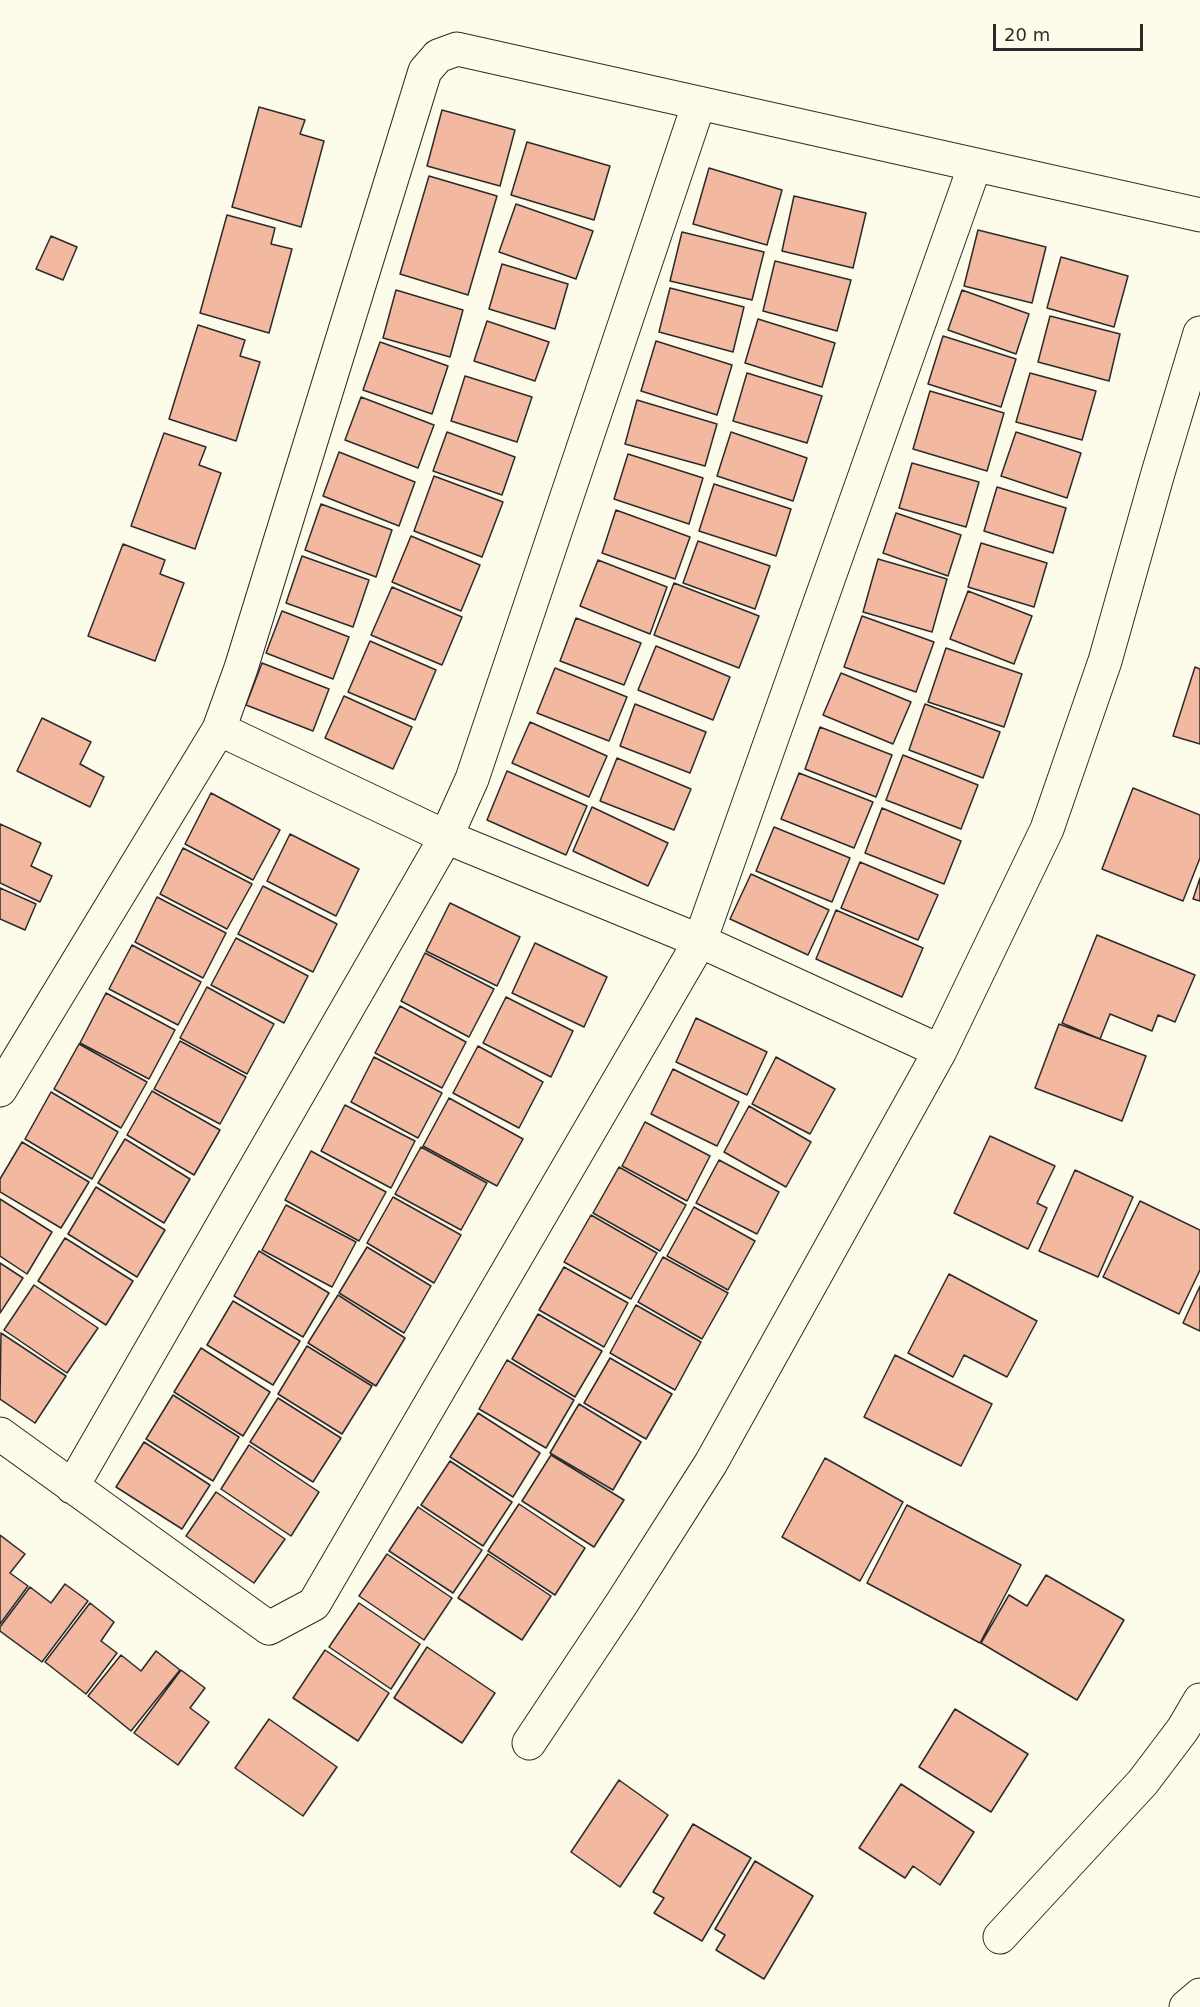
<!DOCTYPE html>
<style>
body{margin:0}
#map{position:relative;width:1200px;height:2007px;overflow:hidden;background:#fdfbea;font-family:"DejaVu Sans",sans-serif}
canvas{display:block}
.scale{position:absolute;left:993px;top:24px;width:150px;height:27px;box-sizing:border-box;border:3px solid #2b2b2b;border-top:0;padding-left:8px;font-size:18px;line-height:21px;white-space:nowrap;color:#2b2b2b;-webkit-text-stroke:4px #fdfbea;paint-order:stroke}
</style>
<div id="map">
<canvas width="1200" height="2007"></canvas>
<div class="scale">20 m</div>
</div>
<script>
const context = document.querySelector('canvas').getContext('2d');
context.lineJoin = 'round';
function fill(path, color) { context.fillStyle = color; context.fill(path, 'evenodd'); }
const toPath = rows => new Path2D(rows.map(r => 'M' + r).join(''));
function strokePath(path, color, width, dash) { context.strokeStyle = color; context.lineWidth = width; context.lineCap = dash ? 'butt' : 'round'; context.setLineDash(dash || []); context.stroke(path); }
const building = toPath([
 [259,107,305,120,300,134,324,141,301,227,232,207,259,107],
 [442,110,515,130,500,186,427,166,442,110],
 [527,142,610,166,594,220,511,195,527,142],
 [709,168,782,190,767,245,693,224,709,168],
 [429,176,497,196,468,295,400,274,429,176],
 [794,196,866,213,853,268,782,251,794,196],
 [516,204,593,231,576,279,499,252,516,204],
 [227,215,275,228,271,244,292,249,269,333,200,313,227,215],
 [978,230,1046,247,1032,303,964,286,978,230],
 [682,232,764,252,752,300,670,281,682,232],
 [51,236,77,247,63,280,36,269,51,236],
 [1061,257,1128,276,1114,327,1047,308,1061,257],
 [775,261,851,280,837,331,763,311,775,261],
 [502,264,568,284,555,329,489,309,502,264],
 [670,288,744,307,733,352,659,332,670,288],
 [396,290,463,310,450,357,383,338,396,290],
 [962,290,1029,314,1016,354,948,330,962,290],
 [1050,316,1120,334,1109,381,1038,362,1050,316],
 [758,319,835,343,822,387,745,363,758,319],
 [487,321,549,342,535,381,474,361,487,321],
 [198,325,245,340,240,356,260,362,236,441,169,419,198,325],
 [943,336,1016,359,1001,407,928,384,943,336],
 [656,341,732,365,717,415,641,391,656,341],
 [380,342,448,366,432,414,363,390,380,342],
 [747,373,822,396,807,443,733,421,747,373],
 [1030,373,1096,391,1082,440,1016,422,1030,373],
 [465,376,532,397,517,442,451,421,465,376],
 [930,391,1004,413,987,471,913,449,930,391],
 [361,397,434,425,418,468,345,440,361,397],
 [637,400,717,424,705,466,625,444,637,400],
 [447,432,515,457,502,495,433,471,447,432],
 [731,432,807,458,793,501,717,476,731,432],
 [1016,432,1081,453,1067,498,1001,476,1016,432],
 [164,433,206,447,199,465,221,473,195,549,131,526,164,433],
 [339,452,415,482,399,526,323,496,339,452],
 [628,454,703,478,689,524,614,499,628,454],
 [912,463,979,482,966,527,899,508,912,463],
 [434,476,503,502,482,557,414,531,434,476],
 [714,484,791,509,776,556,699,531,714,484],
 [997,487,1066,508,1053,553,984,531,997,487],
 [321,504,392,530,376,577,305,550,321,504],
 [616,510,690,537,675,579,602,553,616,510],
 [896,513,961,535,948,576,883,553,896,513],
 [411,536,480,565,461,611,392,582,411,536],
 [698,541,770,566,755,609,683,583,698,541],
 [981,543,1047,563,1034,607,968,587,981,543],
 [123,544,165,560,160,574,184,583,155,661,88,636,123,544],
 [302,556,369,580,353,627,286,603,302,556],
 [878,559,947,579,932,632,863,612,878,559],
 [598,560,667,587,650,634,580,606,598,560],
 [674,583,759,616,739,668,654,635,674,583],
 [392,587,462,617,442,665,371,635,392,587],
 [968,591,1032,616,1014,664,950,639,968,591],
 [282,611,349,637,333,679,266,653,282,611],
 [862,616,934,642,916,692,844,667,862,616],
 [576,618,641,643,624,685,560,661,576,618],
 [370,641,436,670,415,720,348,692,370,641],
 [656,646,730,677,713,720,638,690,656,646],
 [946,648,1022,674,1004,727,928,702,946,648],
 [262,663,329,689,313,731,246,705,262,663],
 [1195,667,1200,669,1200,744,1173,736,1195,667],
 [555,668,627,697,609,741,537,713,555,668],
 [841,673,911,702,893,744,823,715,841,673],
 [344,696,412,727,393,769,325,738,344,696],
 [635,704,706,732,690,773,620,746,635,704],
 [925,704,1000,732,983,778,909,750,925,704],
 [42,718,91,742,80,764,104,777,90,807,17,771,42,718],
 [530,722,607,756,589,797,512,763,530,722],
 [820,727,892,755,876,797,805,769,820,727],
 [903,755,978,785,961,829,886,800,903,755],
 [617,758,691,789,674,830,600,801,617,758],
 [507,771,587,806,566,855,487,820,507,771],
 [799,773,873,802,854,848,781,819,799,773],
 [1133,788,1200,815,1200,858,1183,901,1102,869,1133,788],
 [211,793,280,830,253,880,185,844,211,793],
 [592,807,668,843,648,886,573,851,592,807],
 [882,808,961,841,944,884,865,853,882,808],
 [0,824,41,843,31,866,52,876,40,902,0,883,0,824],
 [774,827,850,858,832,902,756,871,774,827],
 [290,834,359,869,336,916,267,881,290,834],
 [183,848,252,884,227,929,160,894,183,848],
 [860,862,938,895,918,940,841,908,860,862],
 [751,874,829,910,808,955,730,919,751,874],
 [1200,878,1200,901,1193,899,1200,878],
 [263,886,337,924,313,972,238,934,263,886],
 [0,888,36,904,25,930,0,919,0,888],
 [157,897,226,933,203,978,135,942,157,897],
 [450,903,520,937,497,986,426,951,450,903],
 [836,910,923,948,902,997,816,959,836,910],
 [1097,935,1195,975,1175,1022,1158,1015,1152,1031,1110,1014,1100,1039,1062,1023,1097,935],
 [236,938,308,976,284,1023,211,985,236,938],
 [535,943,607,977,584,1027,512,993,535,943],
 [132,945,201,982,178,1025,109,989,132,945],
 [425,953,494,989,469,1037,401,1001,425,953],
 [207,987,274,1024,247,1074,180,1038,207,987],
 [106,993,175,1030,149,1079,80,1043,106,993],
 [506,997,573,1031,551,1077,483,1043,506,997],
 [400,1006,466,1042,442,1088,375,1053,400,1006],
 [696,1018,767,1052,747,1095,676,1062,696,1018],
 [1059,1024,1146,1056,1122,1121,1035,1088,1059,1024],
 [180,1041,246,1077,220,1124,154,1089,180,1041],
 [79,1044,147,1082,121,1128,54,1089,79,1044],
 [478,1046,543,1082,519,1128,453,1093,478,1046],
 [374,1057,442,1093,418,1138,351,1102,374,1057],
 [776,1057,835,1089,810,1134,752,1104,776,1057],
 [673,1069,739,1102,717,1146,651,1114,673,1069],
 [152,1091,220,1130,194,1175,127,1135,152,1091],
 [51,1092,118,1132,92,1179,25,1139,51,1092],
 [449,1098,523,1139,497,1186,423,1146,449,1098],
 [345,1105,415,1141,391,1188,321,1151,345,1105],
 [749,1106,811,1142,786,1187,724,1152,749,1106],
 [645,1122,710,1156,687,1201,622,1166,645,1122],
 [990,1136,1055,1166,1037,1203,1047,1208,1028,1249,954,1213,990,1136],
 [125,1139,190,1179,164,1223,98,1183,125,1139],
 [22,1142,89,1182,61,1228,0,1192,0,1179,22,1142],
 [421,1147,487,1183,461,1230,395,1194,421,1147],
 [311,1151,386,1192,359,1241,285,1200,311,1151],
 [719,1160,779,1192,757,1234,696,1203,719,1160],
 [619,1167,686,1205,660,1251,593,1213,619,1167],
 [1075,1170,1133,1197,1098,1277,1039,1251,1075,1170],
 [96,1187,165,1230,137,1277,68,1234,96,1187],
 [393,1197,461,1235,434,1283,367,1243,393,1197],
 [0,1199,52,1232,27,1274,0,1256,0,1199],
 [1140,1201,1200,1230,1200,1270,1179,1314,1103,1277,1140,1201],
 [286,1205,356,1242,332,1287,262,1250,286,1205],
 [694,1207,755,1241,728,1290,667,1256,694,1207],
 [591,1215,657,1253,631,1299,564,1262,591,1215],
 [65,1238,133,1281,106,1325,38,1281,65,1238],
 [367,1247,431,1286,404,1333,339,1293,367,1247],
 [259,1251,329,1293,303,1337,234,1296,259,1251],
 [663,1257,728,1293,702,1339,638,1302,663,1257],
 [0,1263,23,1278,0,1313,0,1263],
 [564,1267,628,1303,604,1347,539,1310,564,1267],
 [949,1274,1037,1321,1007,1377,964,1355,953,1377,908,1353,949,1274],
 [34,1285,98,1328,67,1373,4,1330,34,1285],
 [1200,1286,1200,1331,1183,1323,1200,1286],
 [338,1295,405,1338,376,1386,308,1343,338,1295],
 [233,1301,300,1341,273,1385,207,1345,233,1301],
 [636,1305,701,1342,675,1390,610,1353,636,1305],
 [538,1314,602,1351,575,1397,512,1359,538,1314],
 [1,1333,66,1376,35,1423,0,1399,1,1333],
 [307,1346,372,1386,342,1434,278,1394,307,1346],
 [201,1348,270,1392,243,1436,174,1392,201,1348],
 [895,1355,992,1404,961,1466,864,1417,895,1355],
 [610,1358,672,1394,646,1439,584,1403,610,1358],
 [507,1360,574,1400,546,1448,479,1409,507,1360],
 [173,1395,239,1437,213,1481,146,1439,173,1395],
 [278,1398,341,1438,313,1482,250,1442,278,1398],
 [579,1404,641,1442,613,1490,550,1453,579,1404],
 [478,1413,540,1453,513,1497,450,1457,478,1413],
 [144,1442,210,1485,182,1529,116,1487,144,1442],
 [249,1445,319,1492,291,1536,221,1489,249,1445],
 [551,1455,624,1500,594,1547,522,1501,551,1455],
 [825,1458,903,1502,860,1581,782,1537,825,1458],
 [450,1461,512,1502,483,1546,421,1505,450,1461],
 [216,1492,285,1539,254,1583,186,1536,216,1492],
 [519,1504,585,1548,555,1595,488,1551,519,1504],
 [907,1505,1021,1565,980,1643,867,1583,907,1505],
 [418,1507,482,1550,453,1593,389,1551,418,1507],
 [0,1535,25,1554,10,1573,28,1586,0,1624,0,1535],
 [387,1554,452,1598,424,1640,359,1596,387,1554],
 [488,1554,551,1596,522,1640,458,1598,488,1554],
 [1046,1575,1124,1620,1077,1700,981,1643,1009,1595,1027,1606,1046,1575],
 [65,1584,88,1601,42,1662,0,1631,0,1627,30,1587,51,1603,65,1584],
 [90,1603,114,1622,101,1641,117,1653,86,1694,45,1662,90,1603],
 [359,1603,420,1644,391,1689,329,1647,359,1603],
 [427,1647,495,1693,462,1743,394,1698,427,1647],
 [325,1650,389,1693,358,1741,293,1698,325,1650],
 [156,1651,180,1670,131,1731,88,1696,121,1655,141,1671,156,1651],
 [181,1670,205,1688,190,1708,209,1722,178,1765,134,1733,181,1670],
 [955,1709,1028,1754,991,1812,919,1767,955,1709],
 [269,1719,337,1767,303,1816,235,1768,269,1719],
 [619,1780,668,1815,620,1887,571,1852,619,1780],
 [901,1784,974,1832,940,1885,913,1866,905,1878,859,1848,901,1784],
 [693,1824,751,1858,702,1941,654,1913,664,1898,653,1892,693,1824],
 [755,1861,813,1896,764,1979,716,1950,725,1935,715,1929,755,1861]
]);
const minor = toPath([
 [219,729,446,837,700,941,940,1051],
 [0,1090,219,729,241,668,425,71,438,56,457,49,1200,215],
 [0,1434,269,1628,314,1604,700,941,975,165],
 [72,1487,431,863,446,837,472,779,699,103],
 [529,1743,622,1603,711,1463,940,1051,1047,829,1105,661,1158,473,1200,333],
 [1000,1937,1143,1782,1183,1729,1200,1700],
 [1186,2007,1200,1995]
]);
fill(building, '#f2b8a0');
strokePath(building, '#2b2b2b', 1.5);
strokePath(minor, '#2b2b2b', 35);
strokePath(minor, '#fdfbea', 33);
</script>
